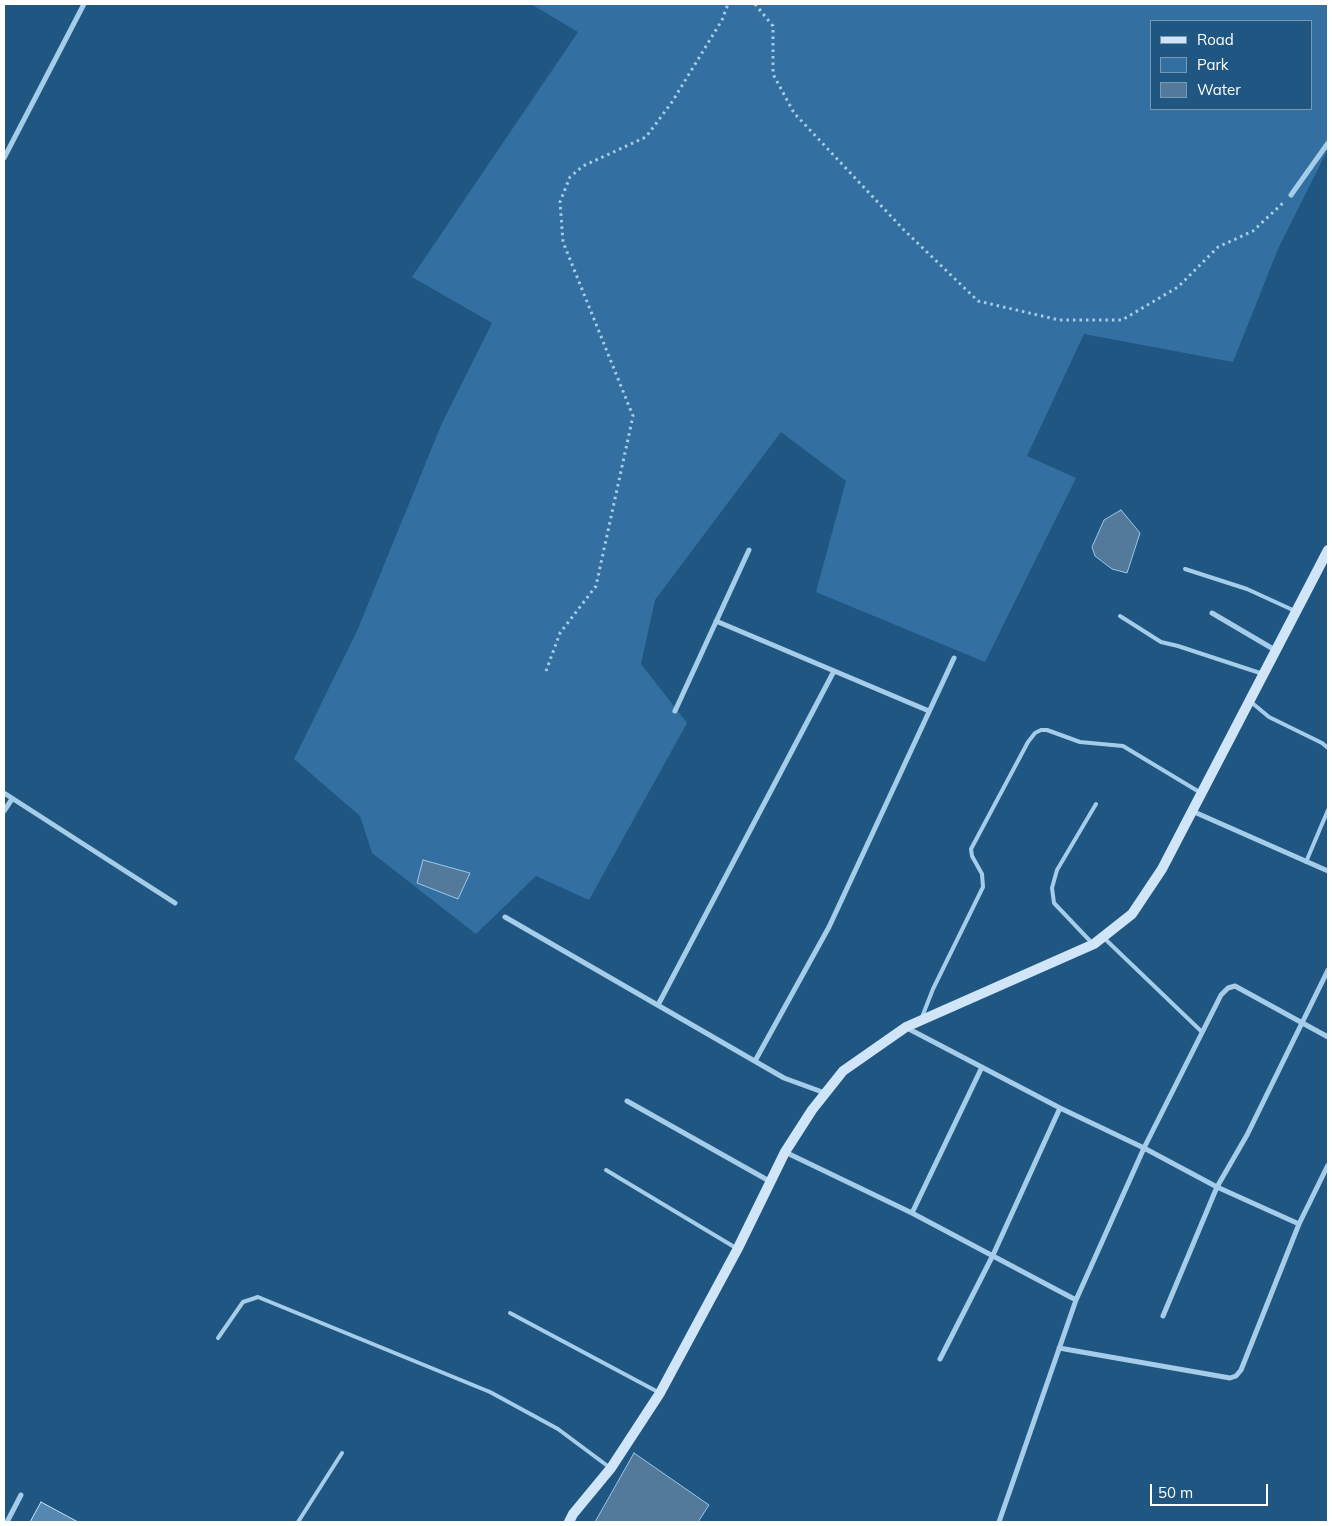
<!DOCTYPE html>
<style>
body{margin:0}
#map{position:relative;width:1332px;height:1526px;overflow:hidden;background:#1f5682;font-family:Mulish,sans-serif}
canvas{display:block}
.frame{position:absolute;inset:0;border:5px solid #fff;pointer-events:none}
.legend{position:absolute;left:1150px;top:20px;width:162px;height:90px;box-sizing:border-box;background:#1f5682;border:1px solid #799ab4;margin:0;padding:6px 9px;list-style:none;font-size:15px;color:#fff}
.legend li{display:flex;align-items:center;gap:10px;height:25px}
.legend b{width:25px;border:1px solid #799ab4}
.scale{position:absolute;left:1150px;top:1484px;width:118px;height:22px;box-sizing:border-box;border:2px solid #fff;border-top:0;padding-left:6px;font-size:15px;line-height:18px;white-space:nowrap;color:#fff;-webkit-text-stroke:4px #1f5682;paint-order:stroke}
</style>
<div id="map">
<canvas width="1332" height="1526"></canvas>
<div class="frame"></div>
<ul class="legend">
<li><b style="height:6px;background:#d0e5f7"></b>Road</li>
<li><b style="height:14px;background:#3370a1"></b>Park</li>
<li><b style="height:14px;background:#537a9b"></b>Water</li>
</ul>
<div class="scale">50 m</div>
</div>
<script>
const context = document.querySelector('canvas').getContext('2d');
context.lineJoin = 'round';
function fill(path, color) { context.fillStyle = color; context.fill(path, 'evenodd'); }
const toPath = rows => new Path2D(rows.map(r => 'M' + r).join(''));
function strokePath(path, color, width, dash) { context.strokeStyle = color; context.lineWidth = width; context.lineCap = dash ? 'butt' : 'round'; context.setLineDash(dash || []); context.stroke(path); }
const green = toPath([
 [531,4,1328,4,1328,149,1278,249,1233,362,1084,334,1027,456,1076,478,985,662,816,592,846,481,781,432,655,600,641,664,687,723,589,900,536,876,476,934,372,853,360,816,294,759,357,631,442,423,492,323,412,277,578,32],
 [1151,21,1311,21,1311,109,1151,109]
]);
const water = toPath([
 [1121,510,1140,533,1127,573,1112,569,1095,556,1092,547,1104,520,1121,510],
 [423,860,470,873,458,899,417,883,423,860],
 [634,1453,709,1505,698,1522,595,1522,634,1453]
]);
const building = toPath([
 [41,1502,78,1522,30,1522,41,1502]
]);
const path = toPath([
 [755,4,773,26,773,74,794,113,903,229,978,301,1059,320,1122,320,1178,287,1218,247,1253,231,1285,201],
 [546,671,560,633,596,586,633,416,563,242,560,202,570,177,583,166,646,137,672,102,722,20,728,4]
]);
const lane = toPath([
 [1185,569,1247,589,1295,611],
 [1120,616,1161,642,1178,646,1263,674],
 [1251,702,1269,717,1322,743,1328,748],
 [1306,862,1328,810],
 [1103,937,1202,1032],
 [1092,943,1054,903,1052,888,1057,870,1096,804],
 [922,1017,933,989,983,887,982,874,972,856,971,849,1028,742,1035,733,1041,730,1047,730,1080,742,1123,746,1201,793],
 [606,1170,736,1248],
 [510,1313,658,1392],
 [218,1338,243,1302,258,1297,490,1392,558,1429,609,1467],
 [298,1522,342,1453]
]);
const street = toPath([
 [4,158,84,4],
 [1291,195,1328,143],
 [1212,613,1275,650],
 [716,621,929,711],
 [675,711,749,550],
 [4,793,175,903],
 [4,811,12,799],
 [1192,811,1328,871],
 [505,917,784,1078,825,1093],
 [658,1005,834,671],
 [907,1028,1060,1108,1144,1148,1217,1187,1299,1224,1328,1165],
 [755,1061,829,927,954,658],
 [627,1101,771,1182],
 [785,1152,912,1213,1076,1300],
 [912,1213,982,1067],
 [1163,1316,1217,1187,1247,1135,1328,970],
 [1059,1348,1230,1378,1236,1376,1241,1370,1299,1224],
 [940,1359,993,1255,1060,1108],
 [7,1522,21,1495],
 [999,1522,1076,1300,1144,1148,1221,995,1228,988,1235,986,1328,1037]
]);
const secondary = toPath([
 [569,1522,573,1514,611,1468,660,1393,737,1250,785,1152,812,1110,843,1071,906,1027,1094,944,1132,914,1162,869,1328,550]
]);
fill(green, '#3370a1');
fill(water, '#537a9b');
strokePath(water, '#99c8ea', 1);
fill(building, '#5488b1');
strokePath(building, '#c9e3f7', 1);
strokePath(path, '#a5cce9', 3, [2.5, 4]);
strokePath(lane, '#a5cce9', 4);
strokePath(street, '#a5cce9', 5);
strokePath(secondary, '#d0e5f7', 10);
</script>
